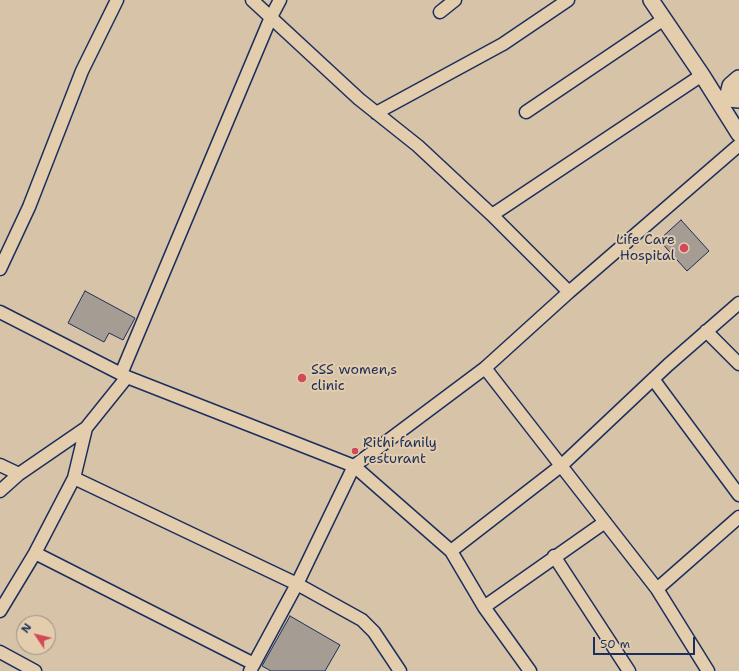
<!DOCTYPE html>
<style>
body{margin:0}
#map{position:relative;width:739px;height:671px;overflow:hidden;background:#d7c3a7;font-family:"Shantell Sans",sans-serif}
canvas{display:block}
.north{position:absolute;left:16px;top:615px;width:40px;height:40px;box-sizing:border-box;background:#e3cdac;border:1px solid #938e8d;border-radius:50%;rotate:305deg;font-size:11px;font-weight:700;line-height:16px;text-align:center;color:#1b2f5e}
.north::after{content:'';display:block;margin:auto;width:14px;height:18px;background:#d1495b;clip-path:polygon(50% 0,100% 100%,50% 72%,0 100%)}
.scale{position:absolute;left:593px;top:637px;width:102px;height:18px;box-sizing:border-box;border:2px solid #1b2f5e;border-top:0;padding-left:5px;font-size:12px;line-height:14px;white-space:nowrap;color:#1b2f5e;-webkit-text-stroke:3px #e3cdac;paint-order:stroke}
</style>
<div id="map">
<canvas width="739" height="671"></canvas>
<div class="north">N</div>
<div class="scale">50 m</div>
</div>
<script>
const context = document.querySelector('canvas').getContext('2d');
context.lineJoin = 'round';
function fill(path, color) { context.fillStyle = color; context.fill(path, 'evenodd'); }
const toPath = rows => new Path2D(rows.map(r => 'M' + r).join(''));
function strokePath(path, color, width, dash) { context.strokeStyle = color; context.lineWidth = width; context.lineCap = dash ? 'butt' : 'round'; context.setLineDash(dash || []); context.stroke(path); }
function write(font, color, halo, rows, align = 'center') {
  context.font = font + ' "Shantell Sans",sans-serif'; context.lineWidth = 4; context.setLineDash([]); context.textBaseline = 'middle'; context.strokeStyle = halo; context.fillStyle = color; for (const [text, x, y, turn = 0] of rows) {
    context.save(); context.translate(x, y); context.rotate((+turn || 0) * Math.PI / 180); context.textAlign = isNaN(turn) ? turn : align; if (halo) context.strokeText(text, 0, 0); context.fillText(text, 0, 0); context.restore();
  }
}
const building = toPath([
 [681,220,709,251,687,271,659,240,681,220],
 [85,291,135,318,123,340,109,333,104,342,68,323,85,291],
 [290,616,340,645,325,671,271,671,262,666,290,616]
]);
const minor = toPath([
 [252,0,359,99,418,146,492,215,569,292],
 [440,12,455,0],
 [526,112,664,19],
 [376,113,503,44,568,0],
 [492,215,702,75],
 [0,269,29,207,82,71,117,0],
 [0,312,127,377,354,466,485,368,569,292,739,145],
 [706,331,739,364],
 [485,368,657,589,708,671],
 [121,374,271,17,280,0],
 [653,379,739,495],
 [0,465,19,474],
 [74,478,297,584,362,620,374,632,400,671],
 [0,491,19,474,86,428,127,377],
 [451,551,562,465,668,365,739,303],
 [35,553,254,664],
 [554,556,629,671],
 [657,589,739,517],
 [0,611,35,553,74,478,86,428],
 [0,652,35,671],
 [250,671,297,584,354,466,451,551,484,607],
 [530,671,484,607,605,522]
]);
const tertiary = toPath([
 [651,0,702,75,739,134]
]);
const secondary = toPath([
 [739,79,731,86,728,98,739,99]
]);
const markers = [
 [684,248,5,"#d1495b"],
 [302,378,5,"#d1495b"],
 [355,451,4,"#d1495b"]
];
const poiNames = [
 ["Life Care",675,240,"right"],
 ["Hospital",675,256,"right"],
 ["SSS women,s",311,370],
 ["clinic",311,386],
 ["Rithi fanily",363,443],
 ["resturant",363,459]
];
fill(building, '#a59c93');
strokePath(building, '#1b2f5e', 1);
strokePath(minor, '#1b2f5e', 15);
strokePath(tertiary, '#1b2f5e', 18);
strokePath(secondary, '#1b2f5e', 20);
strokePath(minor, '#e3cdac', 12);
strokePath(tertiary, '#e3cdac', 15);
strokePath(secondary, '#e3cdac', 17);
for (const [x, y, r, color] of markers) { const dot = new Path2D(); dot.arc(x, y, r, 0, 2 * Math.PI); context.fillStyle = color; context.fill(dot); strokePath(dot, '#e3cdac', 1.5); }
write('14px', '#1b2f5e', '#e3cdac', poiNames, 'left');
</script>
